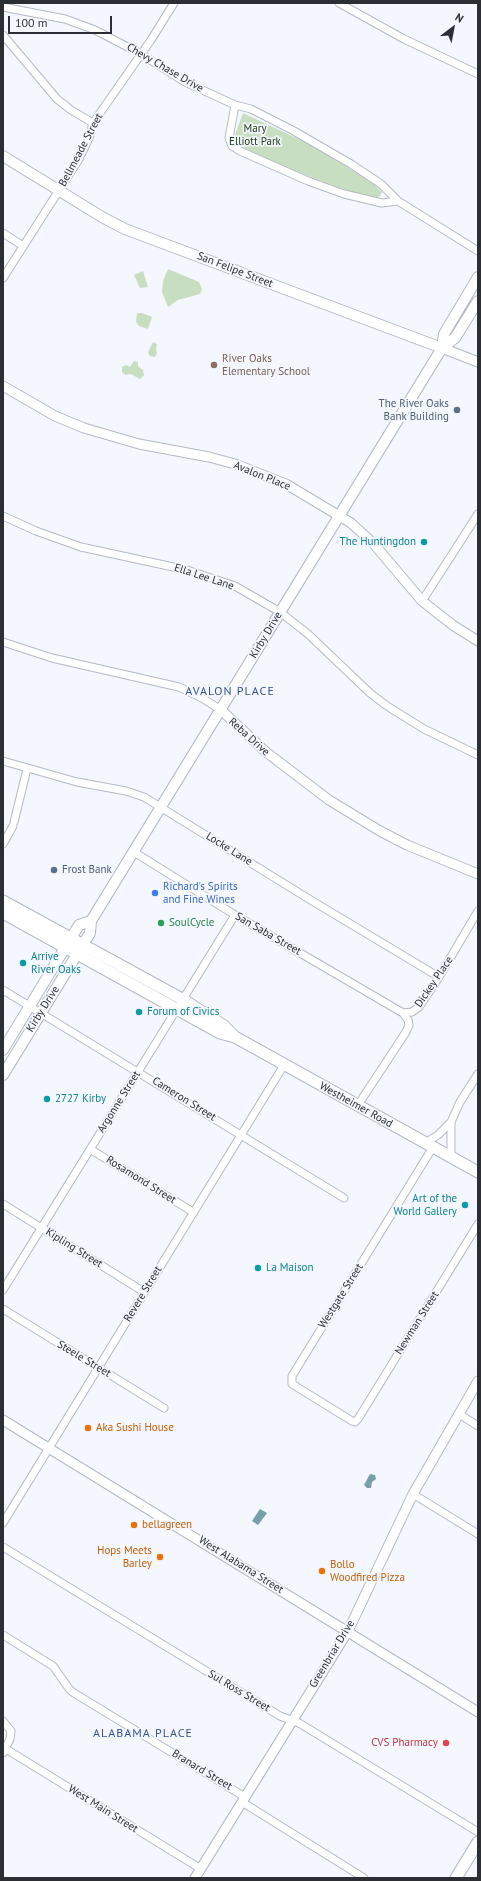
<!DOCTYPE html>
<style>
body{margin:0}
#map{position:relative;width:481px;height:1881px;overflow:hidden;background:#f4f7fe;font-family:"PT Sans",sans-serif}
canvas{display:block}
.frame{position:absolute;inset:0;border:4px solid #2b2e32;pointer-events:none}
.north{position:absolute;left:433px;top:8px;width:40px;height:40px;-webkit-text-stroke:3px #f4f7fe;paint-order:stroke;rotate:32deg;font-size:11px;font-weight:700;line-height:16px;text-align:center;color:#2b2e32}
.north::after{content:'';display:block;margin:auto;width:14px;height:18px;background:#2b2e32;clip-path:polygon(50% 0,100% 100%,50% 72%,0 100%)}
.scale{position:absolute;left:8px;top:16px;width:104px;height:18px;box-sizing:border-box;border:2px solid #2b2e32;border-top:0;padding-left:5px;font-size:12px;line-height:14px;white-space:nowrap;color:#2b2e32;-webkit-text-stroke:3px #f4f7fe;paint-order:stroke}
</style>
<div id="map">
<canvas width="481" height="1881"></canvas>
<div class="frame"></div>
<div class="north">N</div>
<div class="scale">100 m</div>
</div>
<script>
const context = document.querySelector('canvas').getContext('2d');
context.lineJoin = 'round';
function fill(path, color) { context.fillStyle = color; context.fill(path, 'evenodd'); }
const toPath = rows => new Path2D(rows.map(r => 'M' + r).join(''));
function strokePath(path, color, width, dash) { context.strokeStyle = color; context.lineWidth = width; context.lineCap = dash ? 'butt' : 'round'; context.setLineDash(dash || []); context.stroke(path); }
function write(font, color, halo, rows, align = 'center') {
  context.font = font + ' "PT Sans",sans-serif'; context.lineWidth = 3.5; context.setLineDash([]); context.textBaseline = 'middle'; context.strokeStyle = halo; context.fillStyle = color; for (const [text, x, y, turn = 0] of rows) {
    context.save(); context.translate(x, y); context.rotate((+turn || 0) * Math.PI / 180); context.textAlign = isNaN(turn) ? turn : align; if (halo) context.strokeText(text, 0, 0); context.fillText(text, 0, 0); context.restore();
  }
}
const green = toPath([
 [243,113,305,142,372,182,382,192,380,196,376,199,367,197,329,184,290,169,235,144,233,140],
 [168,269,199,282,202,289,200,294,178,300,168,307,162,292,163,281],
 [143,271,148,287,140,288,134,275],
 [137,313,142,313,152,317,148,329,139,326,136,322],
 [153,342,157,344,156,349,157,353,155,357,150,356,148,352],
 [134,361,138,362,138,366,143,370,144,375,140,379,131,374,125,375,122,372,122,367,126,365,130,367]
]);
const water = toPath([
 [370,1474,375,1475,376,1479,372,1482,371,1488,367,1488,364,1485],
 [260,1509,267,1513,258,1525,252,1521]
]);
const minor = toPath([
 [339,3,404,39,478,74],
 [3,7,65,19,95,30,141,54,185,82,235,105,251,109,294,131,351,164,381,184,398,201,478,251],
 [3,35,57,99,71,110,93,123],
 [235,105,229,138,232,146,240,151,308,181,344,194,382,203,398,201],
 [3,233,23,246],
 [3,278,79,159,89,138,93,123,151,40,174,3],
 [3,516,36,531,81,547,187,570,235,586,280,612,308,634,370,693,387,706,424,729,478,755],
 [422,601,478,514],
 [3,642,52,658,179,687,202,698,221,710],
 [3,761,77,782,126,791,144,797,309,899,439,977],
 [14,822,27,769],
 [3,844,13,826],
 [134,852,235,915,403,1013,408,1020,409,1025,406,1032,358,1105],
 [3,990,344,1198],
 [403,1013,412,1012,419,1007,439,977,478,911],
 [425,1143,438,1135,451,1122],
 [433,1147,292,1376,292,1384,352,1421,355,1422,358,1419,478,1224],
 [90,1149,193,1212],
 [451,1157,451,1122,460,1102,478,1074],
 [3,1204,144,1292],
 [3,1290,235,915],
 [3,1309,164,1408],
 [459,1414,478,1426],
 [413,1494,478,1534],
 [3,1523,284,1065],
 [3,1547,280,1716,299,1723,478,1832],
 [3,1635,53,1666,70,1690,74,1693,245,1797],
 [3,1721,11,1731,10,1739,3,1753],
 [6,1749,201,1869],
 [242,1802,364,1878]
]);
const tertiary = toPath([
 [442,348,478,362],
 [3,386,55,416,84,428,139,444,209,457,235,464,286,484,351,523,373,543,422,601,454,626,478,641],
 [221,710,266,752,329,800,380,831,407,845,478,874],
 [3,1420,478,1712],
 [195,1878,348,1631,413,1494,478,1381]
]);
const secondary = toPath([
 [3,156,102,217,125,229,442,348],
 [442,348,455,338,478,301],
 [3,1050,79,925,91,921],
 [3,1075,90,933,91,921,442,348,444,334,478,277]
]);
const primary = toPath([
 [3,901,182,999,224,1026,235,1037,478,1172],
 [3,913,220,1033,235,1037],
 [456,1878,478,1842]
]);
const markers = [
 [214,365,4,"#8d6e63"],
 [457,410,4,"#5c6f8a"],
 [424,542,4,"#0f9aa8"],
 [54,870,4,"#5c6f8a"],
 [155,893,4,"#3f7fe0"],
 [161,923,4,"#2e9e5b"],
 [23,963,4,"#0f9aa8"],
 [139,1012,4,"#0f9aa8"],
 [47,1099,4,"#0f9aa8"],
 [465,1205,4,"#0f9aa8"],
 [258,1268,4,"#0f9aa8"],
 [88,1428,4,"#e8710a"],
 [134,1525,4,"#e8710a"],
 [160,1557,4,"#e8710a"],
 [322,1571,4,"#e8710a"],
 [446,1743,4,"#e0444e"]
];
const streetNames = [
 ["Chevy Chase Drive",165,68,30],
 ["Bellmeade Street",81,150,-62],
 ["San Felipe Street",235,270,21],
 ["Avalon Place",262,476,22],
 ["Ella Lee Lane",204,577,18],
 ["Kirby Drive",266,635,-59],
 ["Reba Drive",249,737,42],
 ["Locke Lane",229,849,32],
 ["San Saba Street",268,934,30],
 ["Dickey Place",434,982,-56],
 ["Kirby Drive",43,1009,-58],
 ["Cameron Street",184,1099,32],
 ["Argonne Street",119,1102,-58],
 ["Westheimer Road",356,1105,29],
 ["Rosamond Street",141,1180,32],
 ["Kipling Street",74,1248,32],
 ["Revere Street",143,1294,-59],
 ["Westgate Street",341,1296,-58],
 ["Newman Street",417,1323,-58],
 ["Steele Street",84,1359,31],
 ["West Alabama Street",241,1565,32],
 ["Greenbriar Drive",332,1654,-59],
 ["Sul Ross Street",239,1691,31],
 ["Branard Street",202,1770,31],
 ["West Main Street",103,1809,32]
];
const parkNames = [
 ["Mary",255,129],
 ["Elliott Park",255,142]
];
const educationNames = [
 ["River Oaks",222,359],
 ["Elementary School",222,372]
];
const serviceNames = [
 ["The River Oaks",449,404],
 ["Bank Building",449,417],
 ["Frost Bank",62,870,"left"]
];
const cultureNames = [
 ["The Huntingdon",416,542,"right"],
 ["Arrive",31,957],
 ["River Oaks",31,970],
 ["Forum of Civics",147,1012],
 ["2727 Kirby",55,1099],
 ["Art of the",457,1199,"right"],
 ["World Gallery",457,1212,"right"],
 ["La Maison",266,1268]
];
const shopNames = [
 ["Richard's Spirits",163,887],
 ["and Fine Wines",163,900]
];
const leisureNames = [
 ["SoulCycle",169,923]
];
const foodNames = [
 ["Aka Sushi House",96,1428],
 ["bellagreen",142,1525],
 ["Hops Meets",152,1551,"right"],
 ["Barley",152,1564,"right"],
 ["Bollo",330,1565],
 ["Woodfired Pizza",330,1578]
];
const healthNames = [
 ["CVS Pharmacy",438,1743]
];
const neighbourhoodNames = [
 ["AVALON PLACE",230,692],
 ["ALABAMA PLACE",143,1734]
];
fill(green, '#c8dec0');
fill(water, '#759fa9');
strokePath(minor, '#b3b9c3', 9);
strokePath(tertiary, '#b3b9c3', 11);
strokePath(secondary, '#b3b9c3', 12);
strokePath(primary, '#b3b9c3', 13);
strokePath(minor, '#fff', 7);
strokePath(tertiary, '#fff', 9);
strokePath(secondary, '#fff', 10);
strokePath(primary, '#fff', 11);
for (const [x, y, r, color] of markers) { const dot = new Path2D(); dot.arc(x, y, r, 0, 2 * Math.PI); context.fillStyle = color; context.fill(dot); strokePath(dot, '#f4f7fe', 1.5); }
write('11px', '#2b2e32', '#f4f7fe', streetNames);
write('11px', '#19370b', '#f4f7fe', parkNames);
write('11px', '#785e54', '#f4f7fe', educationNames, 'left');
write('11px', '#4e5e75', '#f4f7fe', serviceNames, 'right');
write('11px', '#0d838f', '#f4f7fe', cultureNames, 'left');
write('11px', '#366cbe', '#f4f7fe', shopNames, 'left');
write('11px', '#27864d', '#f4f7fe', leisureNames, 'left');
write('11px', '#c56008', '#f4f7fe', foodNames, 'left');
write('11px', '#be3a42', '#f4f7fe', healthNames, 'right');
context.letterSpacing = '1px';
write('12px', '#37538c', '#f4f7fe', neighbourhoodNames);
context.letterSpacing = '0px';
</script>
